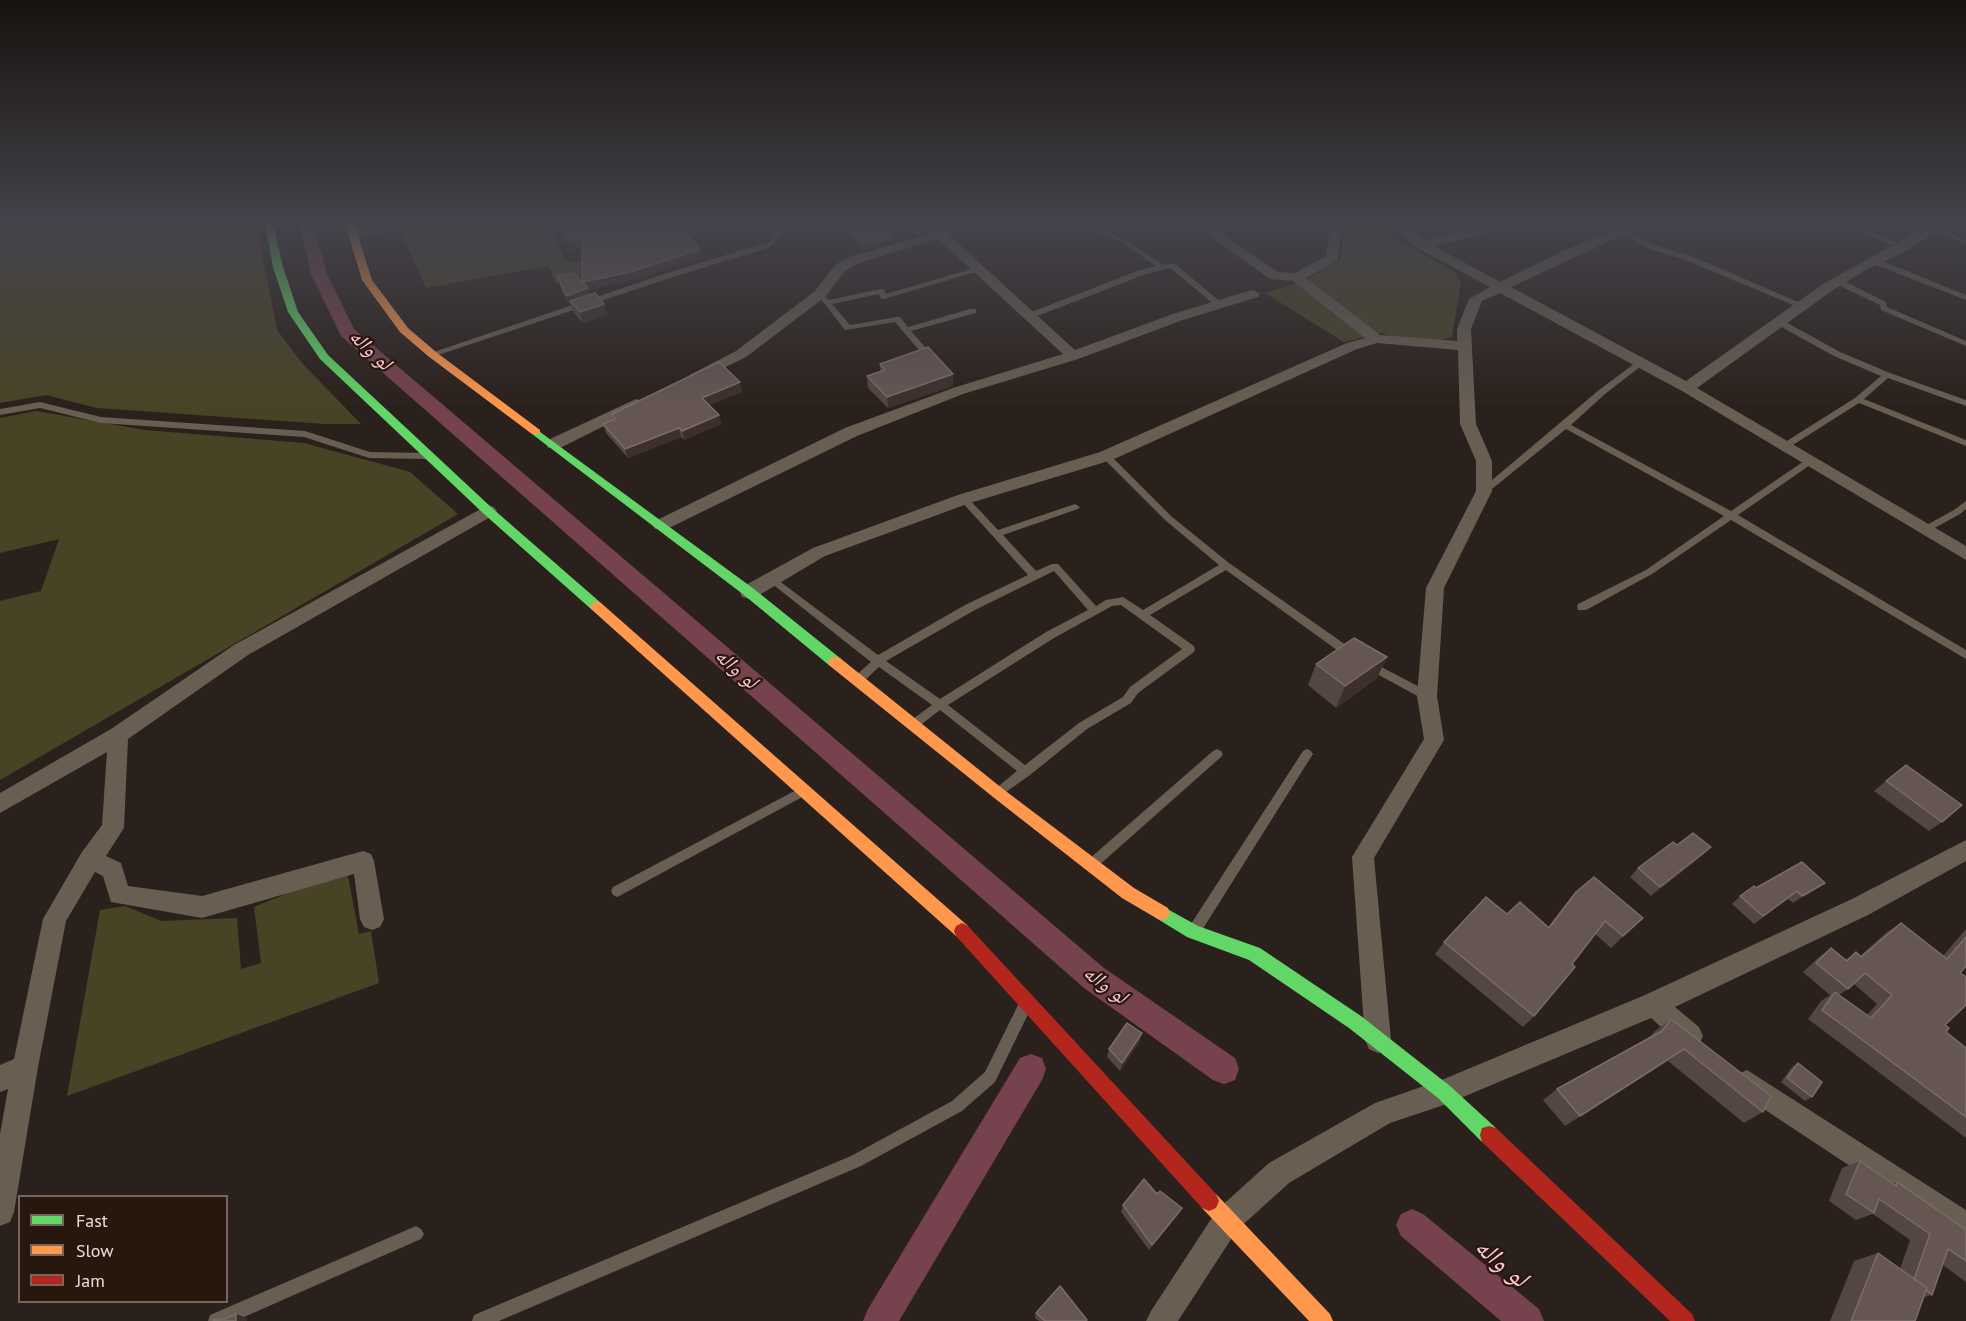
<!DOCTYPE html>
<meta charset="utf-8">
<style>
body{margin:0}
#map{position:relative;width:1966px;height:1321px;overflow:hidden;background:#2b211c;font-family:"PT Sans",sans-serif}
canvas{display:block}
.legend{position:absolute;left:18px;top:1195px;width:210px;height:108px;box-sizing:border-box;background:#27170d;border:2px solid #75675f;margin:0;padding:8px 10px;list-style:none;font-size:18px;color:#ebdfd9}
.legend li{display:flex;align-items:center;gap:12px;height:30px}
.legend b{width:30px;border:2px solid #75675f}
</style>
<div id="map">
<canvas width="1966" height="1321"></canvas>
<ul class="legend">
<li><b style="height:8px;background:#63d668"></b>Fast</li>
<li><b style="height:8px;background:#ff974d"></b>Slow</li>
<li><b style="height:8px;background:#b3261e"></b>Jam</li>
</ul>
</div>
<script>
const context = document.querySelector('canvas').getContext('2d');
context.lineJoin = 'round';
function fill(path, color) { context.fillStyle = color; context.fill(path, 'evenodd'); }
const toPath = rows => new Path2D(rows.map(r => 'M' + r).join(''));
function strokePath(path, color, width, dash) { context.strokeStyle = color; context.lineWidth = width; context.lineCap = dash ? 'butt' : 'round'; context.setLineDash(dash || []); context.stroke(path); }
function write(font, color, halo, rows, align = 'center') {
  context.font = font + ' "PT Sans","Noto Naskh Arabic",sans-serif'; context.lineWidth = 4.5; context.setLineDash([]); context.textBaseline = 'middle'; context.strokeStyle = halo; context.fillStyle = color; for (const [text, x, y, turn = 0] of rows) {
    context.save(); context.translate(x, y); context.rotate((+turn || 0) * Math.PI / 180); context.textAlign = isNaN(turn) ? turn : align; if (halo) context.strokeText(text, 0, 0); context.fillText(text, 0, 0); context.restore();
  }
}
const green = toPath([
 [0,223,256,223,277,330,302,363,361,424,325,424,97,408,46,395,0,403],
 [421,223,549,223,566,261,599,263,592,286,581,277,556,284,548,266,426,288,400,230],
 [1356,223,1378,223,1396,238,1455,272,1461,283,1452,337,1416,347,1382,333,1344,342,1265,293,1305,280,1340,260,1345,226],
 [36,411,145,430,304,443,410,472,458,514,0,780,0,601,41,591,59,539,0,553,0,418],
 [348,876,359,934,371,931,379,983,67,1096,100,910,125,906,161,921,237,918,241,969,261,963,254,907,298,889]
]);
const canal = toPath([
 [299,223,313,223,327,274,354,329,1104,968,1235,1058,1239,1069,1235,1080,1224,1084,1213,1080,1084,988,341,336,311,274,299,223],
 [1031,1054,1042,1058,1046,1069,1042,1080,899,1321,863,1321,868,1309,1020,1058,1031,1054],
 [1412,1209,1423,1214,1539,1309,1544,1321,1501,1321,1401,1236,1396,1225,1401,1214,1412,1209]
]);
const lane = toPath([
 [786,223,794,223,784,230,774,244,768,248,673,277,435,356,432,356,428,354,667,273,762,244,769,242,779,228,786,223],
 [897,223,905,223,930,239,924,240,897,223],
 [1077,223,1087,223,1124,239,1163,265,1174,263,1223,304,1216,306,1170,268,1146,274,1032,318,1026,318,1026,314,1140,270,1156,266,1120,241,1077,223],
 [1600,223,1609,223,1658,246,1689,255,1805,305,1798,307,1683,259,1652,250,1600,223],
 [1839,223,1849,223,1907,247,1900,249,1839,223],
 [1916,223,1926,223,1966,240,1966,244,1916,223],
 [1871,259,1877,259,1966,295,1966,300,1871,263,1871,259],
 [975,268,982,270,884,299,881,299,879,294,832,304,850,325,897,317,900,317,908,327,970,309,976,309,976,313,911,331,925,347,921,349,918,349,895,322,845,330,820,298,824,296,829,300,881,289,884,289,886,294,975,268],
 [1834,279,1840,279,1886,302,1887,307,1966,341,1966,346,1881,310,1880,305,1834,283,1834,279],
 [1776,320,1782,320,1840,352,1890,373,1966,400,1966,406,1888,378,1864,399,1966,440,1966,446,1859,403,1788,448,1782,448,1782,444,1855,398,1881,376,1834,356,1776,324,1776,320],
 [1638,361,1641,361,1645,363,1605,394,1571,425,1731,511,1807,459,1813,459,1813,463,1738,515,1966,650,1966,659,1731,520,1652,574,1586,610,1578,610,1577,607,1578,604,1646,570,1724,516,1566,429,1487,493,1481,493,1479,491,1599,390,1638,361],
 [40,402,101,417,305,431,370,452,427,453,431,456,427,459,369,458,304,437,101,423,40,408,0,415,0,409,40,402],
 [1106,453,1109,454,1171,516,1229,563,1356,652,1357,655,1356,658,1348,658,1226,570,1150,615,1194,646,1195,649,1194,652,1138,693,1131,703,1087,729,1030,775,999,797,995,795,993,792,995,789,1017,771,940,710,918,727,910,727,908,724,910,721,932,705,879,667,862,683,854,683,853,680,854,677,871,662,766,579,771,575,774,577,878,655,965,605,1028,575,961,501,959,499,961,497,967,497,998,530,1075,504,1080,507,1078,509,1003,535,1036,571,1052,564,1058,564,1096,606,1106,600,1123,597,1143,610,1219,565,1165,520,1103,458,1103,454,1106,453],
 [1054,571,1088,610,1046,632,940,699,886,661,973,611,1054,571],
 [1121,605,1182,649,1130,687,1123,697,1079,723,1025,765,948,705,1054,638,1112,606,1121,605],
 [1966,501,1966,509,1960,514,1929,531,1923,531,1921,529,1923,527,1954,510,1966,501],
 [1368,660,1431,693,1432,696,1431,699,1423,699,1364,667,1363,664,1364,661,1368,660],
 [1217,749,1221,751,1223,754,1221,757,1097,867,1093,868,1089,867,1087,863,1089,859,1213,751,1217,749],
 [1307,749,1311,751,1313,754,1311,757,1199,935,1194,937,1189,935,1188,931,1189,927,1303,751,1307,749],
 [802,787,806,789,808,792,806,795,621,895,617,897,613,895,611,891,613,887,802,787],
 [1025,999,1030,1001,1032,1006,995,1082,962,1111,861,1166,499,1321,472,1321,474,1315,851,1156,952,1101,985,1072,1020,1001,1025,999],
 [416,1226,421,1229,424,1234,421,1239,235,1321,208,1321,210,1315,416,1226]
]);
const street = toPath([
 [389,223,414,223,413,226,352,239,346,235,347,232,389,223],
 [952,223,970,223,948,234,1075,350,1173,314,1248,291,1253,290,1260,294,1258,297,1183,320,1078,359,963,394,857,436,667,529,655,529,652,525,655,521,845,428,953,388,1063,354,938,239,859,263,845,271,825,297,746,357,703,378,693,378,690,375,736,351,815,291,835,265,849,257,921,236,952,223],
 [1191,223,1206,223,1278,272,1295,273,1326,256,1329,236,1335,223,1352,223,1346,227,1341,236,1337,261,1306,278,1380,335,1457,341,1457,329,1469,299,1490,287,1417,248,1386,223,1401,223,1424,240,1493,223,1506,223,1506,228,1434,246,1500,282,1563,251,1630,223,1648,223,1511,287,1686,381,1823,284,1933,223,1948,223,1908,250,1866,270,1833,290,1697,388,1966,546,1966,560,1682,391,1500,293,1482,301,1471,329,1476,424,1492,461,1492,491,1444,588,1437,696,1444,740,1374,858,1391,1040,1387,1049,1378,1053,1369,1049,1365,1040,1352,857,1424,739,1417,696,1426,588,1476,491,1476,461,1460,424,1458,350,1377,343,1357,349,1112,460,970,503,825,556,756,597,749,599,742,597,740,592,742,587,813,548,958,495,1100,452,1347,343,1365,338,1293,281,1270,279,1191,223],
 [636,399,642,401,644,404,642,407,560,448,548,448,546,444,548,440,636,399],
 [488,505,494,507,497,511,494,515,248,655,128,739,124,828,106,856,121,863,128,886,202,896,363,851,371,854,374,861,384,919,380,927,372,930,364,927,360,919,354,874,202,918,111,902,103,876,95,872,66,921,38,1067,14,1212,10,1222,0,1226,0,1134,8,1089,0,1092,0,1065,14,1059,43,919,82,852,102,825,107,752,0,813,0,793,111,729,234,645,488,505],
 [1966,840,1966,861,1868,915,1675,1007,1699,1027,1703,1036,1699,1045,1690,1049,1681,1045,1651,1018,1444,1105,1390,1123,1289,1183,1237,1230,1178,1321,1146,1321,1151,1311,1217,1210,1269,1163,1375,1103,1444,1079,1645,995,1852,899,1966,840],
 [1747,1070,1966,1210,1966,1240,1956,1236,1738,1092,1734,1083,1738,1074,1747,1070]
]);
const fast = toPath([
 [265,223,273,223,283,267,298,312,328,355,492,508,601,603,602,606,601,609,591,609,484,514,320,359,288,312,273,267,265,223],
 [536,429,754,589,840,658,842,662,840,666,830,666,744,595,532,434,530,432,536,429],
 [1162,906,1198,926,1260,948,1361,1016,1450,1086,1496,1128,1498,1135,1496,1142,1489,1144,1482,1142,1438,1098,1349,1028,1249,960,1187,937,1156,918,1154,913,1156,908,1162,906]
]);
const slow = toPath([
 [345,223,354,223,372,280,408,328,436,352,540,430,540,434,532,434,428,356,400,332,362,280,345,223],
 [596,601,601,603,968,926,970,931,968,936,962,939,956,936,591,609,590,606,596,601],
 [835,657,840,658,1003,789,1134,888,1168,908,1170,913,1168,918,1162,920,1156,918,1122,898,993,797,830,666,828,662,830,658,835,657],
 [1209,1191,1216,1194,1330,1314,1333,1321,1309,1321,1202,1208,1199,1201,1202,1194,1209,1191]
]);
const jam = toPath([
 [962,923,968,926,1216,1194,1219,1201,1216,1208,1209,1211,1202,1208,956,936,954,931,956,926,962,923],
 [1489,1126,1496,1128,1692,1314,1695,1321,1670,1321,1482,1142,1480,1135,1482,1128,1489,1126]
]);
const wall = toPath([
 [552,223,593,223,593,226,649,229,702,257,636,279,589,290,590,295,604,304,607,315,583,323,573,312,570,303,568,304,557,276,582,282,582,247,570,249,564,229,555,231],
 [849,232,893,241,866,250,850,238],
 [880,364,953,374,953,386,888,408,868,388,867,376,880,371],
 [742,392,709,405,719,415,721,424,684,440,681,437,628,458,606,433,603,424,613,419,612,414],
 [1387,657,1377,678,1336,708,1308,685,1316,664],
 [1886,781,1942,822,1929,831,1874,791],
 [1677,845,1711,847,1702,856,1651,896,1630,877,1638,868],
 [1756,888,1815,890,1793,903,1788,899,1754,924,1732,904,1740,896],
 [1576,892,1643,918,1611,948,1595,934,1572,964,1534,1016,1523,1027,1435,954,1444,942,1507,914,1548,927,1565,905],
 [1901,923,1943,956,1966,929,1966,966,1960,973,1945,1025,1946,1032,1966,1048,1966,1138,1808,1019,1821,1001,1830,995,1803,972,1818,958,1831,948,1845,960,1856,952,1860,956,1887,932],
 [1854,984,1877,1004,1867,1015,1839,995,1848,989],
 [1671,1019,1763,1112,1744,1123,1668,1061,1565,1126,1543,1100,1557,1089,1650,1037,1655,1031],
 [1140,1041,1120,1071,1107,1057,1109,1049],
 [1798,1063,1812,1097,1805,1101,1781,1082,1792,1067],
 [1860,1161,1893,1184,1897,1182,1966,1230,1966,1282,1943,1265,1932,1295,1924,1297,1915,1321,1830,1321,1854,1261,1878,1253,1900,1269,1910,1240,1873,1214,1856,1220,1829,1201,1842,1168],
 [1123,1205,1182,1208,1179,1214,1149,1250,1121,1212],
 [1036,1313,1086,1321,1039,1321,1035,1318]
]);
const shadedWall = toPath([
 [553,223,562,223,564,229,555,231],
 [892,236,893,241,866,250,866,244],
 [582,238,585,246,570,249,567,241],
 [700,249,702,257,636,279,589,290,591,296,570,301,570,303,568,304,566,296,583,282],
 [604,304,607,315,583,323,580,312],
 [953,374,953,386,888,408,887,397],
 [740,382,742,392,704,407,702,398],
 [719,415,721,424,684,440,682,431],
 [679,428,681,437,628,458,625,449],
 [1387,657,1377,678,1336,708,1345,686],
 [1711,847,1702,856,1651,896,1660,887],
 [1825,883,1815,890,1793,903,1802,896],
 [1142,1033,1140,1041,1120,1071,1122,1063],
 [1684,1049,1668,1061,1565,1126,1580,1116],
 [1182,1208,1179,1214,1149,1250,1152,1245],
 [236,1314,247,1318,247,1321,236,1321]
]);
const building = toPath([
 [562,223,592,223,593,226,606,223,647,223,649,229,669,223,678,223,700,249,634,271,583,282,588,288,566,296,557,276,573,273,582,282,582,238,567,241,562,223],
 [874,223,892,236,866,244,849,232,874,223],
 [595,293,604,304,580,312,570,301,595,293],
 [928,347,953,374,887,397,867,376,885,370,880,364,928,347],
 [719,362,740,382,702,398,719,415,682,431,679,428,625,449,603,424,615,419,612,414,719,362],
 [1354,638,1387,657,1345,686,1316,664,1354,638],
 [1906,765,1962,805,1942,822,1886,781,1906,765],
 [1693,833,1711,847,1660,887,1638,868,1673,842,1677,845,1693,833],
 [1802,862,1825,883,1802,896,1797,891,1763,916,1740,896,1754,886,1756,888,1802,862],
 [1594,877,1643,918,1623,936,1605,921,1572,964,1575,967,1534,1016,1444,942,1486,897,1507,914,1520,902,1549,928,1576,892,1594,877],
 [1901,923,1947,959,1966,937,1966,966,1960,973,1966,977,1966,1005,1945,1025,1949,1028,1946,1032,1966,1048,1966,1117,1822,1010,1835,992,1871,1018,1892,995,1865,973,1848,989,1816,963,1831,948,1847,961,1856,952,1861,957,1901,923],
 [1671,1019,1771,1096,1763,1112,1684,1049,1580,1116,1557,1089,1662,1031,1671,1019],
 [1127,1023,1142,1033,1122,1063,1109,1049,1127,1023],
 [1798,1063,1822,1082,1812,1097,1787,1078,1798,1063],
 [1860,1161,1896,1186,1897,1182,1966,1230,1966,1261,1948,1249,1932,1295,1926,1290,1927,1288,1914,1279,1930,1234,1879,1199,1874,1213,1846,1194,1860,1161],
 [1144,1179,1157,1194,1160,1191,1182,1208,1152,1245,1123,1205,1144,1179],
 [1878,1253,1927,1288,1915,1321,1851,1321,1878,1253],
 [1060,1286,1087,1320,1086,1321,1045,1321,1036,1313,1060,1286],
 [236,1314,236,1321,213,1321,213,1320,224,1319,236,1314]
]);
const waterNames = [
 ["لو واله",370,350,43],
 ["لو واله",736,669,41],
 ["لو واله",1105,985,37]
];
const nearWaternames = [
 ["لو واله",1501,1263,40]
];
fill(green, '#494326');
fill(canal, '#75424d');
fill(lane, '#685e52');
fill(street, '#685e52');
fill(fast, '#63d668');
fill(slow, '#ff974d');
fill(jam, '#b3261e');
fill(wall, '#544641');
fill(shadedWall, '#3d302c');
fill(building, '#655652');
strokePath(building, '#7a6c67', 1.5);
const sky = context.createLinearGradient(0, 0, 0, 408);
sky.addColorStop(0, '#18120f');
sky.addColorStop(0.55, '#44434b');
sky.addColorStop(1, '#44434b00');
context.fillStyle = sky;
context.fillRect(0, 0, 1966, 408);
write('italic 21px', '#fec7d2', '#27170d', waterNames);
write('italic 26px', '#fec7d2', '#27170d', nearWaternames);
</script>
